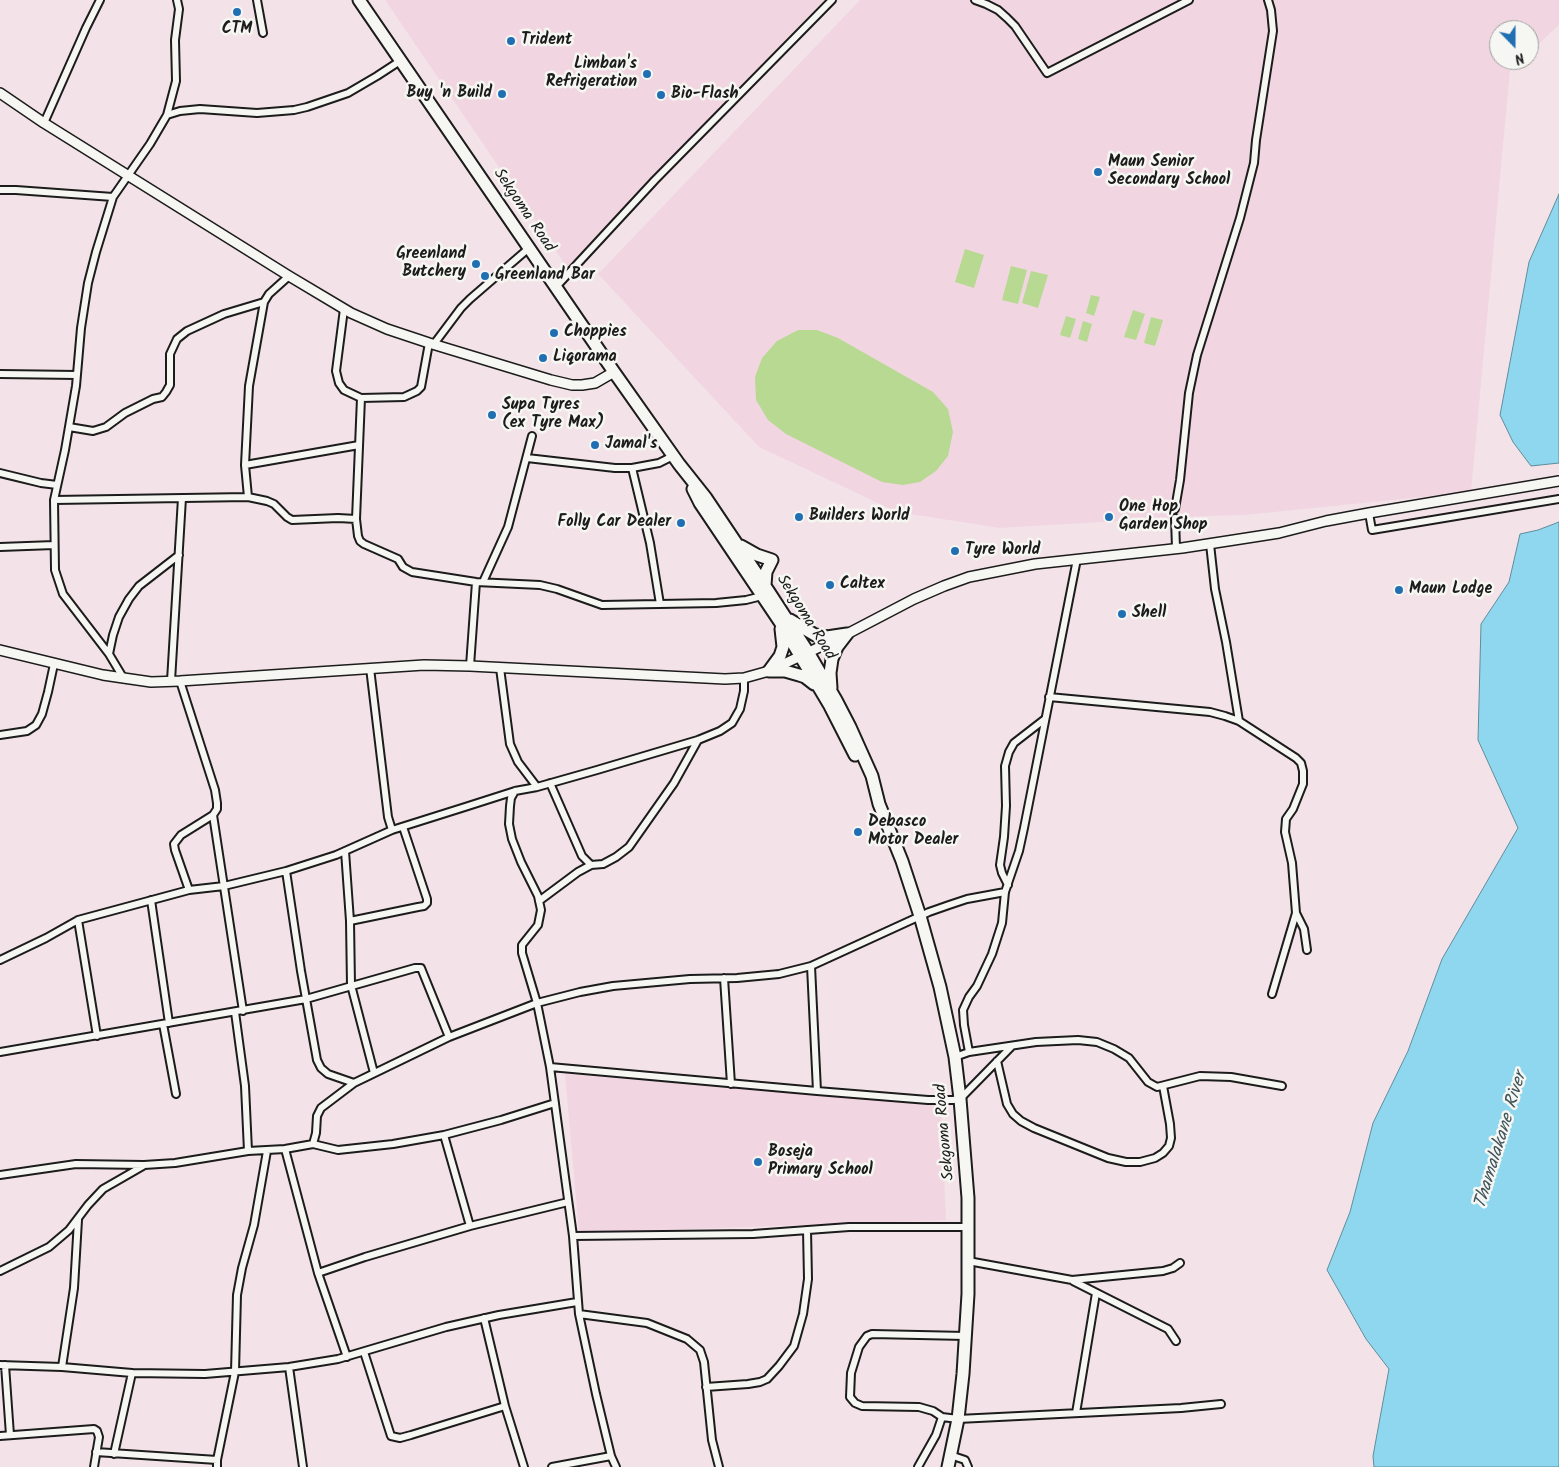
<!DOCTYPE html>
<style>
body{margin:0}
#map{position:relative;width:1559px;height:1467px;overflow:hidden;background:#f3e3e9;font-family:Kalam,sans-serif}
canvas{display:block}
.north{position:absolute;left:1489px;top:20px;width:50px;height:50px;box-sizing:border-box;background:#f6f6f2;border:1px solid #9f9f9c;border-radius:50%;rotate:158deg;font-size:14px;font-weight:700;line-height:20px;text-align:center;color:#1c1c1c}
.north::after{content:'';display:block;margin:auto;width:18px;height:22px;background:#1f6fb2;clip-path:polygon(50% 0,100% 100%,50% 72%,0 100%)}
</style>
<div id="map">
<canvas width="1559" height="1467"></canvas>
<div class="north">N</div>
</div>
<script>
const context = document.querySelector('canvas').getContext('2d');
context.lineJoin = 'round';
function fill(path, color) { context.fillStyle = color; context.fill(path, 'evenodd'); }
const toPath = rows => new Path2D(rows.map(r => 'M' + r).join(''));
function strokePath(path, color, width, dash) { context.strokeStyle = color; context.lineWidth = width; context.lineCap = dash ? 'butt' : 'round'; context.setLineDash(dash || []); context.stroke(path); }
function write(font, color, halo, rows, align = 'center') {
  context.font = font + ' Kalam,sans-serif'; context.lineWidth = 5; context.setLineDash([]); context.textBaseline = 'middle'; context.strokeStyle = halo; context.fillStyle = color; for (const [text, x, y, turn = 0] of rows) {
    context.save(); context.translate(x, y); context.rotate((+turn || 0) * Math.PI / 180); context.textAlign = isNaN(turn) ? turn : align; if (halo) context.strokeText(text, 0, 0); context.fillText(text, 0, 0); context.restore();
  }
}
const built = toPath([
 [385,0,824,0,567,267],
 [860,0,1559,0,1559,25,1529,53,1529,30,1499,30,1499,60,1521,60,1510,70,1471,492,1245,515,1205,516,1000,528,897,512,759,447,598,274],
 [565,1074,941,1104,946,1220,579,1233]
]);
const green = toPath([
 [965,249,984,255,974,288,955,282],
 [1011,266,1027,270,1018,304,1002,300],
 [1031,271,1048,275,1038,308,1022,303],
 [1091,295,1100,297,1094,316,1086,313],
 [1133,310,1145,314,1136,340,1124,337],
 [1066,316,1076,319,1070,338,1060,335],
 [1151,317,1163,320,1155,346,1144,343],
 [1083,321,1092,324,1087,342,1078,339],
 [798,330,817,330,838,338,933,392,948,409,953,432,948,456,936,471,920,482,903,485,882,482,786,434,768,420,756,400,755,377,762,358,777,341]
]);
const water = toPath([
 [1559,194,1559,463,1531,466,1513,442,1500,415,1529,262,1559,194],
 [1559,522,1559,1467,1374,1467,1373,1456,1389,1369,1366,1339,1327,1270,1350,1212,1373,1123,1408,1051,1442,959,1518,828,1478,740,1481,624,1509,582,1520,534,1538,530,1559,522]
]);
const street = toPath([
 [257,0,263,33],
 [975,0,986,4,998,10,1007,18,1015,26,1047,73,1189,0],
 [167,115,180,111,200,109,257,113,294,110,307,107,348,93,377,76,400,61],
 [44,123,86,28,100,0],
 [0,190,16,190,113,197],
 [555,288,655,180,832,0],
 [344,309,336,371,339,383,344,390,361,398],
 [429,343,421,387,417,391,404,397,361,398,356,519,358,536,360,541,364,544,398,559,403,567,412,572,476,582,540,585,557,589,602,605,716,603,746,600,762,596],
 [434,344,461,308,470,299,529,248],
 [0,374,77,375],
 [69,427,93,431,106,427,125,413,153,399,162,397,166,392,170,385,170,354,177,339,187,331,224,314,264,302],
 [527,458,615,468,632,468,659,463,673,456],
 [245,465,359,445],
 [632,468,650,543,660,604],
 [0,473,41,483,57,485],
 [248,497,245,465,249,386,264,302,269,294,289,276],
 [54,500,248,497,267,501,274,504,287,517,292,520,338,518,356,519],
 [1175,509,1180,480,1189,393,1197,355,1240,218,1254,163,1256,140,1273,31,1271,10,1268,0],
 [1369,513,1372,530,1559,499],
 [1175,518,1176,548],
 [1210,544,1215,589,1226,642,1239,721],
 [0,547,54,545],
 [483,582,508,527,532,436],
 [109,654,113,635,119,617,129,599,139,586,179,555],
 [470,666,476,582],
 [370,668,388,817,392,830],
 [500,668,510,744,518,762,537,787],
 [124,679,109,654,63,594,55,570,54,500,65,450,76,386,81,328,88,283,96,252,113,197,150,144,167,115,176,81,175,40,179,9,177,0],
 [171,681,182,498],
 [180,681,215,790,217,803,217,809,213,815,181,835,174,844,175,850,189,890],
 [1049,697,1210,712,1225,716,1239,721,1296,758,1301,763,1303,771,1303,784,1293,809,1286,819,1285,832,1292,863,1296,913,1272,994],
 [0,735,27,731,36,725,42,714,48,692,54,664],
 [550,783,582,856,591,865,603,864,616,857,629,847,674,783,698,740],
 [515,791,511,798,510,806,509,824,512,839,521,862,538,896,541,910,538,925,522,945,522,953,537,1003,550,1067,573,1236,579,1314,596,1394,611,1456,616,1467],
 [213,815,243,1011],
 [345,851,350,921,351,985,374,1073],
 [286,871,301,971,317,1060,321,1068,328,1074,354,1083],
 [1008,885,1002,873,1000,865,1004,837,1006,806,1005,766,1009,752,1014,743,1045,719],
 [151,900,169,1023],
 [539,901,578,872,591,865],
 [1296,913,1304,929,1307,950],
 [78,920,97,1036],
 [350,921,418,907,424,906,427,903,427,899,403,827],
 [0,960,46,938,78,920,189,890,224,886,286,871,336,855,392,830,465,807,515,791,537,787,597,770,698,740,720,731,732,723,740,709,744,691,744,678],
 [811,966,817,1091],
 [724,978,731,1084],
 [235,1012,245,1086,248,1151],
 [163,1024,176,1094],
 [0,1052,306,999,415,968,421,968,423,973,449,1037],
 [969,1052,964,1025,963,1010,969,997,977,986,992,954,1002,923,1005,892,1019,851,1024,828,1077,559],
 [955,1057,969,1052,1036,1042,1078,1040,1097,1042,1114,1049,1129,1058,1148,1082,1157,1087,1200,1076,1231,1077,1282,1086],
 [997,1061,1007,1104,1013,1114,1021,1121,1034,1128,1108,1158,1126,1162,1140,1162,1155,1158,1163,1153,1169,1146,1171,1138,1170,1124,1163,1086],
 [550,1067,817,1091,928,1100,953,1100,960,1099,1012,1046],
 [444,1135,470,1226],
 [313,1144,338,1150,393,1144,444,1135,501,1120,555,1103],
 [285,1149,318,1273,347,1357],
 [0,1175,76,1164,144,1165,175,1163,248,1151,285,1149,313,1144,316,1133,317,1116,321,1108,354,1083,449,1037,537,1003,580,992,613,986,690,979,737,978,779,974,811,966,929,912,949,905,967,899,1005,892],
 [573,1236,753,1234,849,1227,969,1227],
 [968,1261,1072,1280,1163,1271,1173,1268,1180,1263],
 [0,1271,49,1247,69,1230,88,1205,103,1189,143,1166],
 [318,1273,365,1257,470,1226,568,1202],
 [1073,1281,1162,1326,1168,1329,1176,1341],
 [579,1314,647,1323,687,1339,700,1350,704,1362,712,1440,719,1467],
 [484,1318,505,1406],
 [966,1336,872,1334,867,1336,859,1347,851,1373,850,1397,855,1403,862,1406,919,1407,933,1411,942,1417,958,1419,1181,1408,1221,1404],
 [364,1352,391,1436,400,1438,411,1435,505,1406,524,1467],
 [0,1365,62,1367,132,1373,205,1374,289,1367,338,1359,446,1327,499,1315,577,1302],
 [5,1365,10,1435],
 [62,1367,74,1288,78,1220],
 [289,1367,303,1467],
 [706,1387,748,1384,760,1382,767,1379,779,1366,794,1346,803,1314,808,1279,807,1230],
 [1076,1413,1096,1293],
 [0,1436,94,1429,97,1431,99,1437,94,1467],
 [96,1452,217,1460],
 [114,1454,132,1373],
 [950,1455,965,1460,968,1467],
 [217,1467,217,1460,235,1372,237,1295,242,1268,254,1225,267,1151],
 [552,1467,611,1456],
 [918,1467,936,1435,942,1417]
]);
const secondary = toPath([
 [0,93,44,123,289,276,351,313,387,329,429,343,551,380,572,385,582,385,595,383,614,372],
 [0,650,103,675,151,682,180,681,424,665,470,666,725,679,744,678,769,671,847,634,914,599,944,586,969,577,1035,564,1182,548,1234,540,1279,533,1326,521,1369,513,1559,481]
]);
const highway = toPath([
 [359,0,614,372,679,464,706,498,769,592,808,652,836,700,850,727,872,776,879,804,902,861,920,916,940,987,955,1057,960,1099,968,1198,968,1294,963,1374,958,1419,948,1467],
 [693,489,700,503,780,622,830,706,855,755],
 [741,546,757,555,772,560,766,572,765,585],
 [790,620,815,635,827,637,847,634],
 [769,671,785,671,799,675,805,677,814,684],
 [769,671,780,656,783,647,781,629],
 [831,688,830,673,832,659,837,647,847,634]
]);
const markers = [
 [237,12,5,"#1f6fb2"],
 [511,41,5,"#1f6fb2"],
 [647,74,5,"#1f6fb2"],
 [502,94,5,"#1f6fb2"],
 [661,95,5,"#1f6fb2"],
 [1098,172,5,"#1f6fb2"],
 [476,264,5,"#1f6fb2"],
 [485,276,5,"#1f6fb2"],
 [554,333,5,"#1f6fb2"],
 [543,358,5,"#1f6fb2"],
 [492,415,5,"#1f6fb2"],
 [595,445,5,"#1f6fb2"],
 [799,517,5,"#1f6fb2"],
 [1109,517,5,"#1f6fb2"],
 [681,523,5,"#1f6fb2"],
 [955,551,5,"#1f6fb2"],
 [830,585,5,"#1f6fb2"],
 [1399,590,5,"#1f6fb2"],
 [1122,614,5,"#1f6fb2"],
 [858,832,5,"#1f6fb2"],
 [758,1162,5,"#1f6fb2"]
];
const poiNames = [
 ["CTM",237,30,"center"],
 ["Trident",521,41],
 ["Limban's",637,65,"right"],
 ["Refrigeration",637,83,"right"],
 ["Buy 'n Build",492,94,"right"],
 ["Bio-Flash",671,95],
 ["Maun Senior",1108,163],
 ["Secondary School",1108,181],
 ["Greenland",466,255,"right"],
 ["Butchery",466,273,"right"],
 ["Greenland Bar",495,276],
 ["Choppies",564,333],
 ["Liqorama",553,358],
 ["Supa Tyres",502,406],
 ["(ex Tyre Max)",502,424],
 ["Jamal's",605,445],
 ["One Hop",1119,508],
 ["Garden Shop",1119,526],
 ["Builders World",809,517],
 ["Folly Car Dealer",671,523,"right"],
 ["Tyre World",965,551],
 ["Caltex",840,585],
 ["Maun Lodge",1409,590],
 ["Shell",1132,614],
 ["Debasco",868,823],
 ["Motor Dealer",868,841],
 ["Boseja",768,1153],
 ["Primary School",768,1171]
];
const streetNames = [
 ["Sekgoma Road",523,211,56],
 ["Sekgoma Road",805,618,58],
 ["Sekgoma Road",946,1132,-95]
];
const waterNames = [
 ["Thamalakane River",1502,1141,-73]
];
fill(built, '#f1d6e2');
fill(green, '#b8d992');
fill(water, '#8ed7ef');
strokePath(water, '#608c9b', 1);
strokePath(street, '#1c1c1c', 10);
strokePath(secondary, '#1c1c1c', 12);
strokePath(highway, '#1c1c1c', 15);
strokePath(street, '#f6f6f2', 6);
strokePath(secondary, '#f6f6f2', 9);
strokePath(highway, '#f6f6f2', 11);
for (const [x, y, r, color] of markers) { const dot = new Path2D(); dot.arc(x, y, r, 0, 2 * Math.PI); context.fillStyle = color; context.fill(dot); strokePath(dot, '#f6f6f2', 2); }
write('bold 16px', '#1c1c1c', '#f6f6f2', poiNames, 'left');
write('16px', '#1c1c1c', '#f6f6f2', streetNames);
write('italic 18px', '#3e545b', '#f6f6f2', waterNames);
</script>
